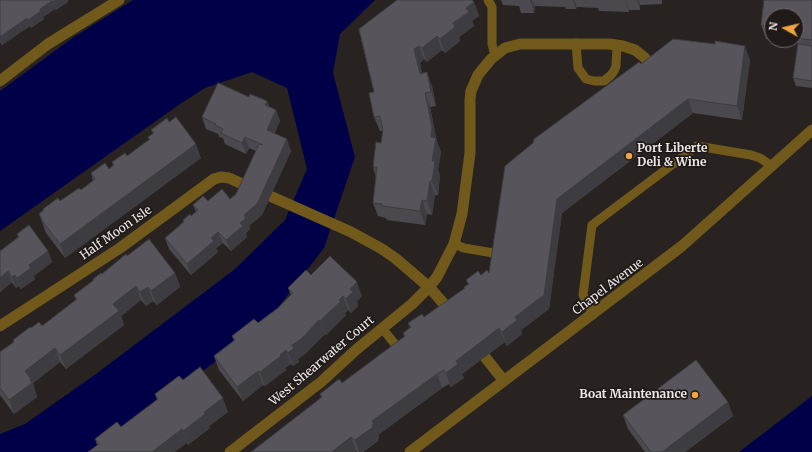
<!DOCTYPE html>
<style>
body{margin:0}
#map{position:relative;width:812px;height:452px;overflow:hidden;background:#282321;font-family:Merriweather,serif}
canvas{display:block}
.north{position:absolute;left:764px;top:8px;width:40px;height:40px;box-sizing:border-box;background:#1f1a18;border:1px solid #716c6b;border-radius:50%;rotate:278deg;font-size:11px;font-weight:700;line-height:16px;text-align:center;color:#ece8e7}
.north::after{content:'';display:block;margin:auto;width:14px;height:18px;background:#f3a442;clip-path:polygon(50% 0,100% 100%,50% 72%,0 100%)}
</style>
<div id="map">
<canvas width="812" height="452"></canvas>
<div class="north">N</div>
</div>
<script>
const context = document.querySelector('canvas').getContext('2d');
context.lineJoin = 'round';
function fill(path, color) { context.fillStyle = color; context.fill(path, 'evenodd'); }
const toPath = rows => new Path2D(rows.map(r => 'M' + r).join(''));
function strokePath(path, color, width, dash) { context.strokeStyle = color; context.lineWidth = width; context.lineCap = dash ? 'butt' : 'round'; context.setLineDash(dash || []); context.stroke(path); }
function write(font, color, halo, rows, align = 'center') {
  context.font = font + ' Merriweather,serif'; context.lineWidth = 3.5; context.setLineDash([]); context.textBaseline = 'middle'; context.strokeStyle = halo; context.fillStyle = color; for (const [text, x, y, turn = 0] of rows) {
    context.save(); context.translate(x, y); context.rotate((+turn || 0) * Math.PI / 180); context.textAlign = isNaN(turn) ? turn : align; if (halo) context.strokeText(text, 0, 0); context.fillText(text, 0, 0); context.restore();
  }
}
const water = toPath([
 [133,0,375,0,340,34,333,73,355,157,324,248,266,323,96,452,0,452,0,434,25,424,96,374,235,269,285,220,307,169,287,88,252,72,205,88,180,104,0,231,0,91,74,37],
 [812,396,812,452,739,452]
]);
const service = toPath([
 [488,0,492,7,492,44,495,55],
 [576,43,578,68,586,79,594,81,604,81,611,75,614,71,616,66,617,45],
 [454,244,464,248,499,254],
 [593,315,583,295,592,225,697,146,751,155,760,158,772,166],
 [382,328,402,353]
]);
const pedestrian = toPath([
 [0,81,48,44,119,0]
]);
const minor = toPath([
 [270,196,351,232,382,249,395,258,429,287,453,314],
 [0,326,120,248,214,179,221,177,229,178,249,187],
 [485,357,504,381],
 [230,452,321,382,357,349,412,304,429,287,437,277,454,244,462,214,470,153,470,100,471,91,478,75,491,59,505,48,520,44,609,44,623,46,635,50,644,57,655,70],
 [410,452,682,246,812,130]
]);
const wall = toPath([
 [0,0,68,0,68,2,56,10,55,9,43,17,44,19,31,28,30,26,2,45,0,42],
 [501,0,662,0,662,4,640,5,640,10,629,10,629,12,599,11,598,8,577,7,576,9,566,9,565,7,535,6,534,13,521,13,519,6,503,5],
 [764,0,812,0,812,88,796,86,793,78,798,43,773,40,796,40,796,16,772,16,772,40,766,39,761,25],
 [474,2,479,16,472,21,474,26,459,37,460,41,445,53,442,50,427,62,424,59,420,63,422,73,432,86,436,106,430,107,437,142,441,152,438,170,440,175,438,195,435,195,432,215,427,214,425,225,387,220,386,218,378,216,373,203,376,177,373,167,381,143,383,131,380,131,374,117,374,92,359,29],
 [750,60,742,120,693,113,562,213,549,309,521,330,522,334,507,346,505,342,462,374,464,378,451,387,449,384,442,388,378,435,379,438,378,439,378,441,363,452,357,452,356,451,321,398,320,394,342,383,404,337,403,333,410,328,408,323,424,317,465,289,464,287,468,284,466,280,489,273,641,64],
 [249,97,267,101,269,106,276,110,280,121,274,134,291,151,262,215,249,226,250,229,246,233,247,237,231,251,223,243,216,248,218,252,191,275,169,249,165,238,183,222,183,220,191,216,196,212,193,205,208,201,230,199,236,194,256,151,249,148,246,154,225,144,223,138,219,137,218,134,206,129,202,117],
 [169,122,201,158,65,258,46,233,39,214,43,210,43,209,60,201,81,190,93,181,91,173,109,169,113,166,112,162,127,156,149,140,148,137,153,134,151,130],
 [17,234,48,251,52,262,34,276,35,279,21,289,19,286,16,288,12,282,0,292,0,251,18,237],
 [127,256,175,273,180,287,157,305,153,301,146,306,141,300,121,316,124,325,66,369,60,362,33,383,37,397,14,414,0,395,0,352,13,342,13,340,31,328,42,326,76,300,74,295],
 [311,275,362,296,357,301,358,306,351,313,348,310,345,313,346,315,326,335,325,334,306,353,298,359,299,362,293,366,291,364,285,368,286,370,265,386,263,385,243,401,219,370,214,356,234,341,232,336,258,323,278,308,291,295,288,288],
 [183,380,228,412,209,426,210,428,188,445,187,443,97,445,95,439,121,427,157,400,155,394],
 [728,402,733,416,685,452,645,452,628,429,623,415]
]);
const shadedWall = toPath([
 [57,0,68,0,68,2,56,10,53,2],
 [530,0,532,0,535,6,534,13],
 [573,0,574,0,577,7,576,9],
 [625,0,629,10,629,12],
 [637,0,639,0,640,5,640,10],
 [52,1,55,9,43,17,44,19,31,28,28,20,40,9],
 [474,2,479,16,472,21,474,26,459,37,460,41,445,53,440,39,466,8],
 [27,18,30,26,2,45,0,39,0,37],
 [437,36,442,50,427,62,422,48],
 [419,46,424,59,420,63,425,88,420,74,414,49],
 [745,46,750,60,742,120,737,106],
 [427,72,432,86,436,106,431,92],
 [425,93,430,107,437,142,441,152,438,170,440,175,438,195,432,181,432,161,431,137],
 [688,99,693,113,562,213,549,309,521,330,522,334,507,346,502,332,557,199],
 [267,101,271,112,265,105],
 [276,110,280,121,271,142,267,130],
 [245,137,249,148,246,154,242,143],
 [287,139,291,151,262,215,249,226,250,229,246,233,247,237,231,251,226,240,240,223,244,215],
 [196,144,201,158,65,258,60,244],
 [430,181,435,195,432,215,427,201],
 [422,200,427,214,425,225,420,211],
 [218,232,223,243,216,248,218,252,191,275,187,264,211,238],
 [48,251,52,262,34,276,35,279,21,289,17,278,29,265],
 [8,271,12,282,0,292,0,278],
 [175,273,180,287,157,305,151,291],
 [15,275,19,286,16,288,12,277],
 [357,282,362,296,357,301,358,306,351,313,346,299,350,289],
 [136,286,141,300,121,316,124,325,66,369,60,355,113,304],
 [148,287,153,301,146,306,140,292],
 [343,296,348,310,345,313,346,315,326,335,320,321],
 [319,320,325,334,306,353,298,359,299,362,293,366,288,353,292,345],
 [499,328,505,342,462,374,464,378,451,387,446,373,456,361],
 [55,348,60,362,33,383,37,397,14,414,9,400,25,371],
 [286,350,291,364,285,368,286,370,265,386,260,372],
 [258,371,263,385,243,401,237,387],
 [437,374,442,388,378,435,379,438,378,439,378,441,363,452,359,452,355,440,372,421],
 [223,398,228,412,209,426,210,428,188,445,183,431,204,412],
 [728,402,733,416,685,452,662,452],
 [182,429,187,443,175,452,152,452],
 [351,437,356,451,355,452,332,452]
]);
const building = toPath([
 [0,0,57,0,53,2,52,1,40,9,41,11,28,20,27,18,0,37,0,0],
 [397,0,472,0,474,2,466,8,469,12,453,23,455,27,440,39,437,36,422,48,419,46,414,49,420,74,427,72,431,92,425,93,432,127,431,137,436,138,432,161,435,161,432,181,430,181,427,201,422,200,420,211,382,206,382,204,373,203,377,167,373,167,376,142,381,143,383,130,380,116,374,117,369,93,374,92,359,29,397,0],
 [764,0,812,0,812,40,796,38,796,16,772,16,772,27,761,25,764,0],
 [673,39,715,44,715,41,745,46,737,106,688,99,557,199,544,295,515,317,517,320,502,332,499,328,456,361,458,364,446,373,444,370,437,374,372,421,374,424,372,425,373,427,355,440,351,437,332,452,251,452,322,397,320,394,339,379,342,383,405,336,403,333,411,327,408,323,422,314,424,317,465,288,464,287,469,284,466,280,478,271,481,275,487,270,489,273,505,166,533,143,534,139,639,62,641,64,673,39],
 [798,44,812,46,812,81,793,78,798,44],
 [218,83,249,97,250,94,267,101,265,105,276,110,267,130,287,139,257,204,244,215,246,218,240,223,243,226,226,240,218,232,211,238,214,241,187,264,165,238,184,222,183,220,190,214,191,216,198,210,193,205,203,196,208,201,222,189,230,199,236,194,259,144,263,145,245,137,242,143,221,133,223,129,215,125,216,124,202,117,218,83],
 [176,117,196,144,60,244,41,219,42,218,39,214,44,210,43,209,58,198,60,201,79,188,81,190,95,179,91,173,105,163,109,169,114,165,112,162,125,153,127,156,150,139,148,137,154,133,151,130,167,118,169,122,176,117],
 [29,225,48,251,29,265,31,268,17,278,15,275,12,277,8,271,0,278,0,251,19,237,17,234,29,225],
 [149,239,175,273,151,291,148,287,140,292,136,286,113,304,119,311,60,355,55,348,25,371,31,379,30,380,32,383,9,400,0,388,0,352,14,342,13,340,30,327,31,328,39,322,42,326,77,299,74,295,94,280,93,279,101,273,102,274,126,254,127,256,149,239],
 [330,256,357,282,350,289,353,292,346,299,343,296,339,300,341,301,320,321,319,320,301,339,292,345,294,348,288,353,286,350,280,355,281,356,260,372,258,371,237,387,214,356,235,340,232,336,254,319,258,323,278,308,293,293,288,288,306,270,311,275,330,256],
 [696,360,728,402,662,452,651,452,623,415,696,360],
 [200,367,223,398,204,412,205,414,183,431,182,429,152,452,88,452,99,444,95,439,117,422,121,427,158,399,155,394,179,376,183,380,200,367]
]);
const markers = [
 [629,156,4,"#f3a442"],
 [695,395,4,"#f3a442"]
];
const poiNames = [
 ["Port Liberte",637,149],
 ["Deli & Wine",637,163],
 ["Boat Maintenance",687,395,"right"]
];
const streetNames = [
 ["Half Moon Isle",116,233,-35],
 ["Chapel Avenue",608,287,-37],
 ["West Shearwater Court",322,361,-40]
];
fill(water, '#000048');
strokePath(service, '#71591b', 9);
strokePath(pedestrian, '#71591b', 11);
strokePath(minor, '#71591b', 11);
fill(wall, '#4b494e');
fill(shadedWall, '#3d3c40');
fill(building, '#57555b');
strokePath(building, '#3d3c40', 1);
for (const [x, y, r, color] of markers) { const dot = new Path2D(); dot.arc(x, y, r, 0, 2 * Math.PI); context.fillStyle = color; context.fill(dot); strokePath(dot, '#1f1a18', 1.5); }
write('bold 12px', '#ece8e7', '#1f1a18', poiNames, 'left');
write('12px', '#ece8e7', '#1f1a18', streetNames);
</script>
